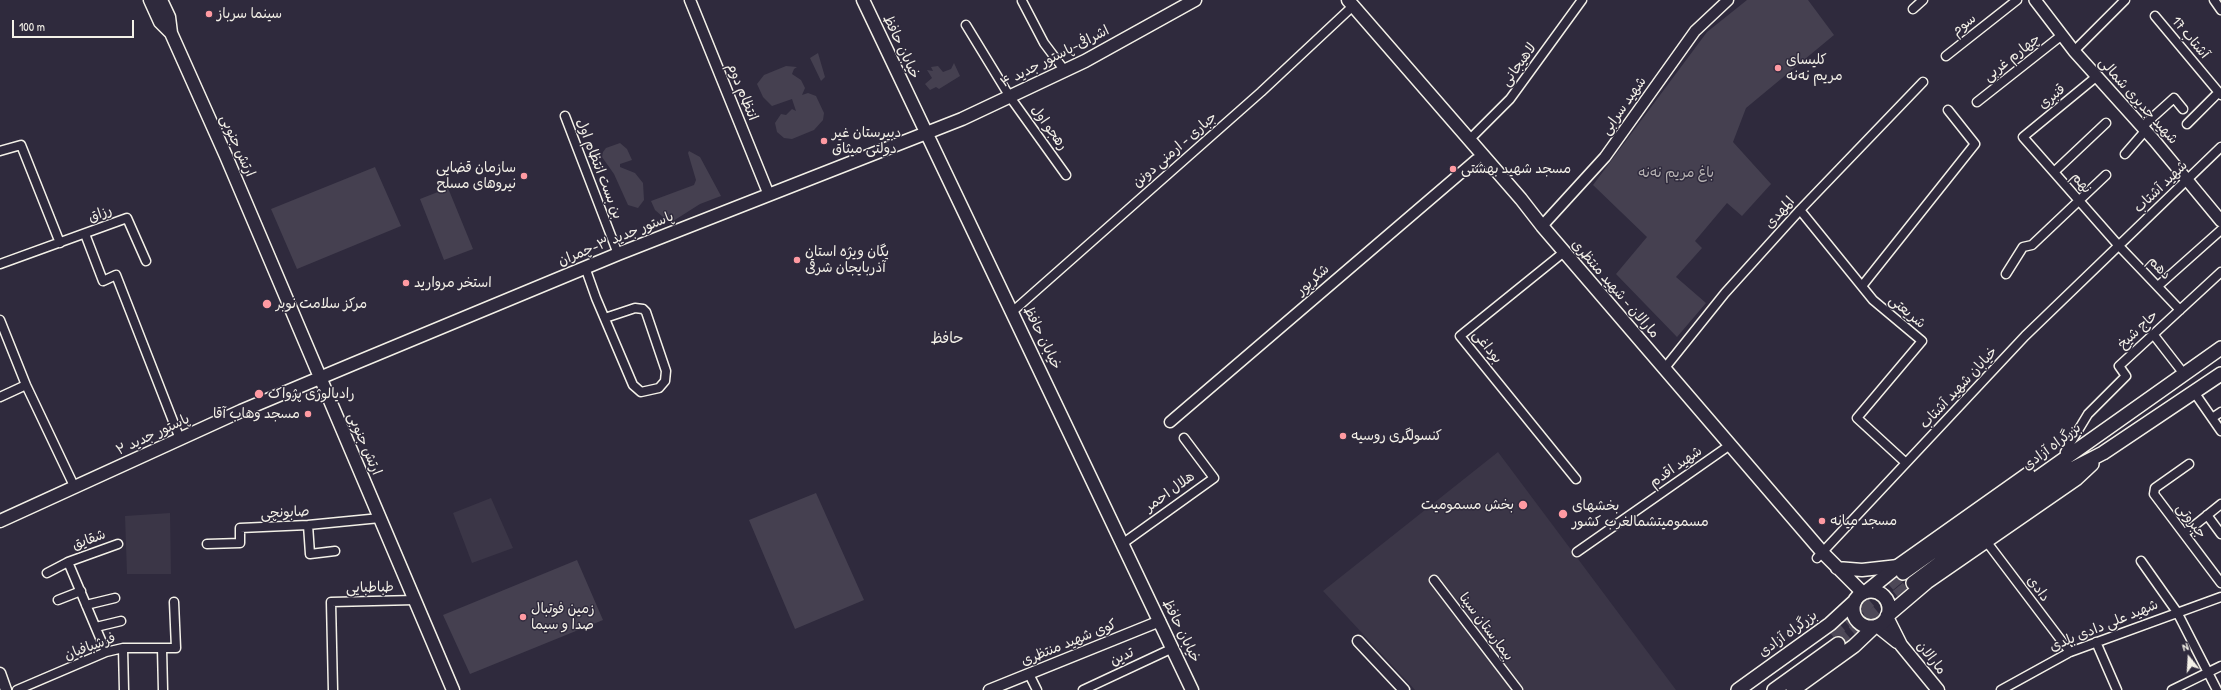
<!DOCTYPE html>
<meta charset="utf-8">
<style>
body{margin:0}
#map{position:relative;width:2221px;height:690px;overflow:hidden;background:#2f2a3d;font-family:"Patrick Hand",sans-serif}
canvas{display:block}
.north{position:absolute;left:2169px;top:638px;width:40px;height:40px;-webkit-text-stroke:3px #2f2a3d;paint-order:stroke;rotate:342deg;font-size:11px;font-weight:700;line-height:16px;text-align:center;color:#f4f1e8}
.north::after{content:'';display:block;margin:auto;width:14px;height:18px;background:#f4f1e8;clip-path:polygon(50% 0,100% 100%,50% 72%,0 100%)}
.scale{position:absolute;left:12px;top:20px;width:122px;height:18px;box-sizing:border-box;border:2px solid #f4f1e8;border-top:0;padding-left:5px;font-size:12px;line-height:14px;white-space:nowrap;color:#f4f1e8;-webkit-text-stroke:3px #2f2a3d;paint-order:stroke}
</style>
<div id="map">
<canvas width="2221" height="690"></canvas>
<div class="north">N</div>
<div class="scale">100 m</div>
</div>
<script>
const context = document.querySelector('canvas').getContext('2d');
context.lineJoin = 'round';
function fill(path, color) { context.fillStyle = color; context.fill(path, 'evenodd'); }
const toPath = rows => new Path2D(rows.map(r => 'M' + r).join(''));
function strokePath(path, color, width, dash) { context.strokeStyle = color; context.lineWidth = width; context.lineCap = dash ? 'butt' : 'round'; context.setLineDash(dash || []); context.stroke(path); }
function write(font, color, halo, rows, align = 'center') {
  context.font = font + ' "Patrick Hand","Playpen Sans Arabic",sans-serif'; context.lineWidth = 3; context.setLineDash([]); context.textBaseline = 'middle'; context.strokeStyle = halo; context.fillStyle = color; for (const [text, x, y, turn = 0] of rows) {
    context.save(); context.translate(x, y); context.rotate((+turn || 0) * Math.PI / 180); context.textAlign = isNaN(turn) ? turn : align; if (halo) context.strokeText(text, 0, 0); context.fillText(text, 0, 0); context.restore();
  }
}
const built = toPath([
 [1498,452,1676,690,1415,690,1323,591],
 [491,498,513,548,472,563,453,513],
 [170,513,171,574,127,574,125,516]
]);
const green = toPath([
 [1747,0,1808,0,1834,35,1746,108,1733,142,1771,184,1742,216,1727,203,1695,241,1702,248,1676,277,1706,303,1677,337,1616,274,1647,237,1593,185,1707,32],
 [818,53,825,77,821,81,810,58],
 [954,63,960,76,939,89,936,87,930,90,925,84,932,78,927,70,933,71,931,67,938,66,943,72,951,69],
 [786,66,797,67,794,69,792,74,801,80,805,88,802,95,808,93,816,96,824,113,823,120,814,130,792,139,784,138,777,132,775,123,781,114,786,115,792,109,796,111,792,99,772,106,763,97,757,84,764,75],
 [620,143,627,149,632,160,620,164,620,167,635,173,643,183,644,200,638,208,628,205,614,174,602,157,603,152,606,148],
 [689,151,700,157,721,196,700,204,670,223,655,210,651,201,694,185,696,180,688,153],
 [375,167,401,226,297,269,271,209],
 [448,188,473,249,444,260,420,199],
 [816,493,864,600,795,629,749,520],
 [577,560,603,620,470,674,443,615]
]);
const trunkTunnel = toPath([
 [1831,634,1903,573],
 [1838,644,1913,583]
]);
const minor = toPath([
 [2214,0,2221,10],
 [1022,1,1044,43,1065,71],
 [1913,9,1923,0],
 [2155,16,2221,95],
 [966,25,1010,97,1066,175],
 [2074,51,2125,0],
 [1946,56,2017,0],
 [2096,77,2023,137,2119,246,2180,310],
 [1977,102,2062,35],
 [565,116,618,254],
 [2187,124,2219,92],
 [2142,127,2174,98,2183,109],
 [1469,140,1510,99,1582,0],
 [0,151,21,145,60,243],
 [2125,154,2145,131],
 [2054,172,2106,123],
 [1800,210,1873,300,1922,341,1857,418,1906,463],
 [85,234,103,281,116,275,180,439],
 [1564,252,1460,336,1576,479],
 [0,264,127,218,146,261],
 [585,267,596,298,633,385,641,392,659,388,665,381,666,371,646,312,643,309,635,308,605,318],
 [2006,274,2023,247,2032,245,2106,175],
 [1862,286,1975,144,1948,110],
 [2158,286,2221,230],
 [1012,312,1261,92,1353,6],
 [0,320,26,385,75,488],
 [2153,334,2184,374],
 [1664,369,1725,293,1800,210,1923,82],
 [2194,392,2221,431],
 [0,397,26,385],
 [2212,418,2221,412],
 [2065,452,2088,414,2126,376,2119,366,2221,272],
 [2189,464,2155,488,2154,494,2221,583],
 [2207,515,2221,534],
 [308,525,310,554,335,551],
 [2185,533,2221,504],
 [1986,541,2070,652],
 [207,544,240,543,240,528,308,525,380,518],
 [1122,544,1214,478,1184,438],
 [1577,552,1730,445],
 [1817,558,2025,336,2221,147],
 [2141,561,2177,612,2217,690],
 [68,562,118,544],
 [47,573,68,562,106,652],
 [1434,580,1518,690],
 [58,600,81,591],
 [86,605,115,598],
 [96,627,121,621],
 [2096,642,2117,690],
 [123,648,124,690],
 [162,648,163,690],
 [1029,674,1037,690],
 [17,690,106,652,123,648,176,648,174,602],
 [333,690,331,602,415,600],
 [1083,690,1173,648],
 [2001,690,2070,652,2221,597],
 [2172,690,2221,666]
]);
const tertiary = toPath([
 [690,0,769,195],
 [1542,226,1605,157,1695,31,1728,0],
 [1170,422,1476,160],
 [1358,641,1404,690],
 [0,673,6,690],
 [989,690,1160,621]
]);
const secondary = toPath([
 [2035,0,2074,51,2154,140,2221,221]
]);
const primary = toPath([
 [150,0,160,22,171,33],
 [161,0,169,17,171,33,226,156,453,690],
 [863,0,1192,690],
 [1348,0,1521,199,1542,226,1823,553,1863,593],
 [0,521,241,411,353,364,618,254,962,119,1085,61,1195,0],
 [1837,568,1862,570,1898,566],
 [1887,617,1901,645,1938,690],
 [1877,626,1897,642]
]);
const trunk = toPath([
 [1903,573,2221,348],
 [1913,583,1965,544,2068,471,2103,453,2221,374],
 '1853 609a18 18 0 1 1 36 0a18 18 0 1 1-36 0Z',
 [1866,592,1898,566,2028,474],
 [1887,616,1927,582,2076,479,2092,464],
 [1738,690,1830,624,1855,601],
 [1774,690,1838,644],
 [1793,690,1854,646,1874,627]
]);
const markers = [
 [209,14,4,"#ff9aa2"],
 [1778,68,4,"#ff9aa2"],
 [824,141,4,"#ff9aa2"],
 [1453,169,4,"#ff9aa2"],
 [524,176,4,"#ff9aa2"],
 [797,260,4,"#ff9aa2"],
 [406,283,4,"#ff9aa2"],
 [267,304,5,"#ff9aa2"],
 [259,394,5,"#ff9aa2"],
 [308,414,4,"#ff9aa2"],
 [1343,436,4,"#ff9aa2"],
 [1523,505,5,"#ff9aa2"],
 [1563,514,5,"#ff9aa2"],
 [1822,521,4,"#ff9aa2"],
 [523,617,4,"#ff9aa2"]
];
const poiNames = [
 ["سینما سرباز",217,14],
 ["کلیسای",1786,60],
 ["مریم نه‌نه",1786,76],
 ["دبیرستان غیر",832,133],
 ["دولتی میثاق",832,149],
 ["سازمان قضایی",516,168,"right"],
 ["نیروهای مسلح",516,184,"right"],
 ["مسجد شهید بهشتی",1461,169],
 ["یگان ویژه استان",805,252],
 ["آذربایجان شرقی",805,268],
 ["استخر مروارید",414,283],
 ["مرکز سلامت نوبر",276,304],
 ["رادیالوژی پژواک",268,394],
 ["مسجد وهاب آقا",300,414,"right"],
 ["کنسولگری روسیه",1351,436],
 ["بخش مسمومیت",1514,505,"right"],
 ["بخشهای",1572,506],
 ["مسمومیتشمالغرب کشور",1572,522],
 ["مسجد میانه",1830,521],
 ["زمین فوتبال",531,609],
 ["صدا و سیما",531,625]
];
const streetNames = [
 ["سوم",1964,25,-38],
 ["آشتاب 17",2190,38,50],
 ["خیابان حافظ",901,47,65],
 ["اشرافی-پاستور جدید ۴",1055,57,-27],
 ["چهارم غربی",2012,58,-38],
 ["لاهیجانی",1519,65,-54],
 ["انتظام دوم",742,92,68],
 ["قنبری",2052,97,-39],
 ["شهید جدیری شمالی",2138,101,48],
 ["شهید سرابی",1624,106,-55],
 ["رهجو اول",1049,128,54],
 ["ارتش جنوبی",237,146,66],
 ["جباری - ارمنی دونن",1175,150,-41],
 ["بن بست انتظام اول",599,169,69],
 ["نهم",2081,183,49],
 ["شهید آشتاب",2161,187,-44],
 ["المهدی",1780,213,-48],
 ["رزاق",100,214,-20],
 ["پاستور جدید ۳-چمران",616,239,-22],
 ["دهم",2159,268,46],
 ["شکرپور",1313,280,-41],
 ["مارالان - شهید منتظری",1615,289,49],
 ["شریعتی",1907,312,40],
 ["حاج شیخ",2138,330,-43],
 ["خیابان حافظ",1042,338,64],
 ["بوداغی",1487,347,51],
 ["خیابان شهید آشتاب",1959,388,-47],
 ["پاستور جدید ۲",153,435,-25],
 ["ارتش جنوبی",364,444,67],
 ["بزرگراه آزادی",2052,447,-37],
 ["شهید اقدم",1676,467,-35],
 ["هلال احمر",1170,492,-36],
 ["صابونچی",285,513,-3],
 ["جبروتی",2191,521,53],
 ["شقایق",89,540,-20],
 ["طباطبایی",370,588,-1],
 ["دادی",2038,589,53],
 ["شهید علی دادی بلدی",2104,626,-22],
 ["بیمارستان سینا",1486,627,53],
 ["خیابان حافظ",1181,631,64],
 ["بزرگراه آزادی",1788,634,-36],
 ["کوی شهید منتظری",1069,643,-22],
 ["فرشبافیان",90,647,-20],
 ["تدین",1122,657,-25],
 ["مارالان",1931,658,51]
];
const parkNames = [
 ["باغ مریم نه‌نه",1676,173]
];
const neighbourhoodNames = [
 ["حافظ",947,339]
];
fill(built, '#3b3647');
fill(green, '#454050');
strokePath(trunkTunnel, '#4d4857', 13, [13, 6]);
strokePath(minor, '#f4f1e8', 11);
strokePath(tertiary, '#f4f1e8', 13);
strokePath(secondary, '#f4f1e8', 14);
strokePath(primary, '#f4f1e8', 15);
strokePath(trunk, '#f4f1e8', 16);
strokePath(minor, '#2f2a3d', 8);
strokePath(tertiary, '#2f2a3d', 10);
strokePath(secondary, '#2f2a3d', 11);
strokePath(primary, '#2f2a3d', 12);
strokePath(trunk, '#2f2a3d', 13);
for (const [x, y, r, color] of markers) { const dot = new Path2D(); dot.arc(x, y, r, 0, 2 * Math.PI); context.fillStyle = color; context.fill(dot); strokePath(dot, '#2f2a3d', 1.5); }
write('14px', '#f4f1e8', '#2f2a3d', poiNames, 'left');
write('14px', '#f4f1e8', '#2f2a3d', streetNames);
write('14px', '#b7b3b3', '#2f2a3d', parkNames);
write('15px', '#f4f1e8', '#2f2a3d', neighbourhoodNames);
</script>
